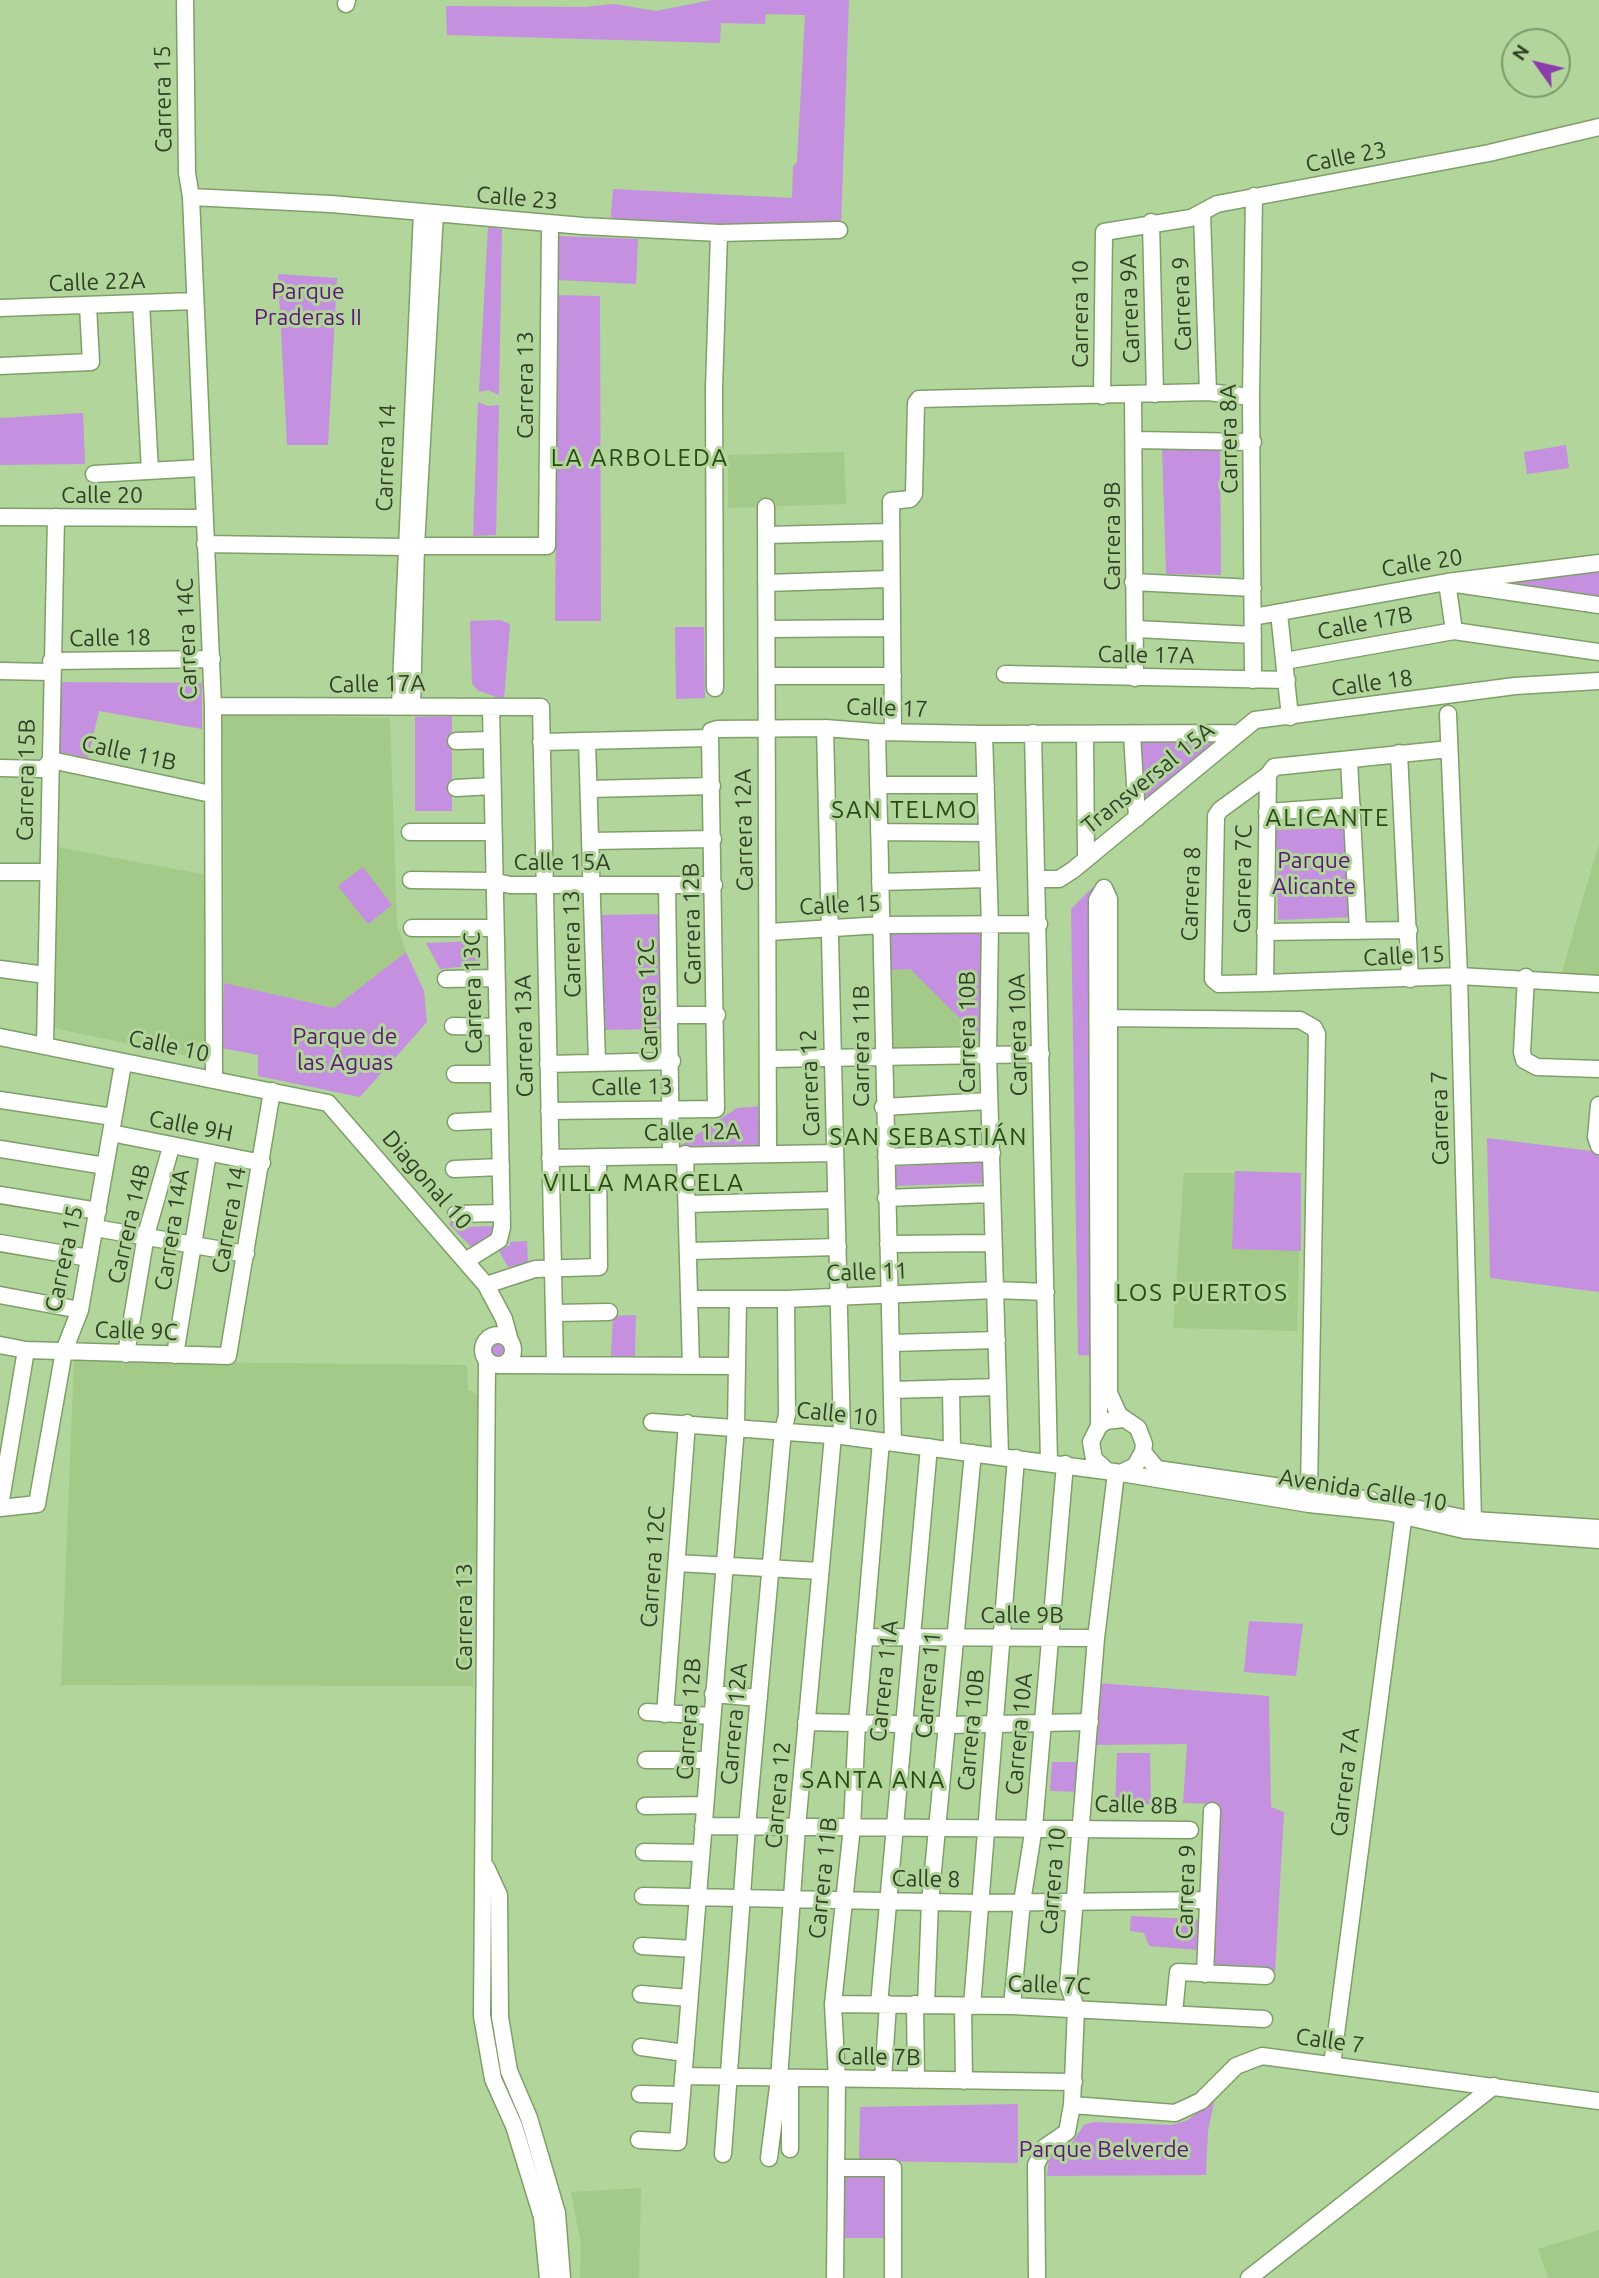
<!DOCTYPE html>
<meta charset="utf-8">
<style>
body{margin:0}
#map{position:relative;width:1599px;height:2278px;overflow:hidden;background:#b1d59a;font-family:Ubuntu,sans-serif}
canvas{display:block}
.north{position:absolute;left:1501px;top:28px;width:70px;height:70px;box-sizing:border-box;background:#b1d59a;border:2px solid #7e996c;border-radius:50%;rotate:304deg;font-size:19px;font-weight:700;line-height:28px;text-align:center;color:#313f27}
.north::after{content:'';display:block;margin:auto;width:24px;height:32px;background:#8b3dae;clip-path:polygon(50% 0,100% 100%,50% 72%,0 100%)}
</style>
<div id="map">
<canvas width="1599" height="2278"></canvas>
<div class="north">N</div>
</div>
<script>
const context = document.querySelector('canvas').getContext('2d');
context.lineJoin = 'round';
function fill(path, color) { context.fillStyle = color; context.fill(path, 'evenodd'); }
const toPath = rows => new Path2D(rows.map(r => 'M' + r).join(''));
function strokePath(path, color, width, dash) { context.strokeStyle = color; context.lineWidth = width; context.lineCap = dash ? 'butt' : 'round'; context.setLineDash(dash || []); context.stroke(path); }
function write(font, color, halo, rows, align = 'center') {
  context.font = font + ' Ubuntu,sans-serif'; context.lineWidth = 6; context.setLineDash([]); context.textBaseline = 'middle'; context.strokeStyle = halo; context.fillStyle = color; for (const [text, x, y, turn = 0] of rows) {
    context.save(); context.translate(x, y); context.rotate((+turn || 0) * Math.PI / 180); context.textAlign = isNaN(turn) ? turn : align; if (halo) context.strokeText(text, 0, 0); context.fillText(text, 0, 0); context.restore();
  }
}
const built = toPath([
 [844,452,846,504,728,508,728,455],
 [223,714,390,718,397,924,406,952,334,1008,224,983],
 [1599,844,1599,983,1560,980,1580,908],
 [57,847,207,875,207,1060,53,1028],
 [910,969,986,1044,889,1049,888,970],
 [1184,1173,1301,1173,1297,1331,1173,1328],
 [74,1361,467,1365,468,1390,479,1395,473,1686,61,1685],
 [641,2188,639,2278,580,2278,581,2245,571,2192],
 [1599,2230,1599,2278,1548,2278,1538,2249]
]);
const green = toPath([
 [712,0,849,0,841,225,722,228,613,220,611,216,613,189,792,198,793,166,797,162,805,15,766,14,765,24,721,23,720,43,447,35,446,6,585,7,614,4,656,11],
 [488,227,502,229,499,395,488,390,479,392],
 [559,236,638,239,636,284,557,280],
 [278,274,337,278,328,445,287,445],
 [553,295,600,296,601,621,555,621,556,526,552,525],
 [478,402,488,406,499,405,496,535,473,536],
 [83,413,85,464,0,465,0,418],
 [1566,445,1569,468,1527,474,1524,452],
 [1162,446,1220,447,1221,575,1166,574],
 [1599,570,1599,599,1484,583],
 [500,620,510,624,504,700,477,690,472,683,470,621],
 [675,627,704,627,705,698,676,699],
 [56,682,202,683,202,729,99,711,88,758,55,751],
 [452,716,452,811,415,811,415,717],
 [1228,737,1142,803,1141,740],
 [1351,827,1353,917,1278,920,1276,830],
 [363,867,392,905,368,924,338,886],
 [1093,887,1092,1082,1097,1356,1078,1355,1071,909],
 [664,914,665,1029,602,1030,601,915],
 [984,930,986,1044,910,969,888,970,887,932],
 [479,941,480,965,440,969,426,943],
 [406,952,424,991,427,1022,360,1097,258,1076,258,1055,222,1048,224,983,334,1008],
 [762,1106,762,1145,680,1146,737,1108],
 [1487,1138,1599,1152,1599,1292,1490,1278],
 [985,1161,987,1183,891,1186,891,1167],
 [1235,1171,1301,1173,1301,1251,1232,1249],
 [454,1219,461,1219,462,1227,494,1226,494,1236,472,1248,449,1224],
 [527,1241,528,1263,508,1267,499,1251,510,1245,510,1242],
 [636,1315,635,1356,611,1356,613,1316],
 '491 1351a9 9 0 1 1 18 0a9 9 0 1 1-18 0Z',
 [1249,1621,1303,1624,1296,1676,1244,1672],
 [1097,1683,1269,1696,1271,1807,1284,1812,1275,1972,1201,1968,1199,1950,1149,1946,1144,1933,1130,1931,1131,1916,1211,1920,1215,1804,1183,1803,1187,1744,1093,1745],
 [1117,1753,1150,1753,1151,1804,1115,1805],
 [1052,1762,1087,1762,1084,1792,1050,1791],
 [1222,2085,1215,2098,1208,2131,1206,2175,1047,2176,1049,2157,1067,2150,1084,2125,1094,2122,1172,2125,1188,2120,1206,2105],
 [1018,2104,1018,2163,859,2161,860,2107],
 [840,2174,886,2174,885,2238,839,2238]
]);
const minor = toPath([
 [185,0,187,173,191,197,213,706,214,1079],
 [346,4,347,0],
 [191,197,331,204,583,226,719,233,839,230],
 [1202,214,1208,392],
 [1151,222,1155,394],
 [141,303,150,471],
 [0,308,195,301],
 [0,366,91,362,88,306],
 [1133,394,1135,678],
 [1102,396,1104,232,1191,218,1217,204,1489,153,1599,127],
 [1134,440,1253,442],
 [94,474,201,468],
 [766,507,768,1153],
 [0,517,204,518],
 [766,535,889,532],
 [205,544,405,547],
 [416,546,547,546,550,224],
 [1133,582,1253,588],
 [1447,582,1454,631],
 [766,583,889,579],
 [1456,584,1599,605],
 [1279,613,1290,717],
 [1253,617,1447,582,1599,563],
 [767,629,890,628],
 [1137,629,1253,635],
 [51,661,212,659],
 [1285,661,1454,631,1599,652],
 [0,671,50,672],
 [1005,674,1287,680],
 [767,676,893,676],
 [1253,680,1251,397,1254,196],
 [715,688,714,388,719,233],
 [213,706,541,707,555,1364],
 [400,706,422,212],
 [412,706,416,546,435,213],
 [1448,714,1459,976,1473,1520],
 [825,728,842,1436],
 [877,732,893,1443],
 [893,732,891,501,910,499,914,494,916,403,919,399,1208,392,1251,397],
 [1033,733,1049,1463],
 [984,734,990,926,988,1055,1000,1455],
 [1085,734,1086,857],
 [1132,734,1137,818],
 [456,741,491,740],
 [587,741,597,1062],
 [541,742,710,738],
 [1449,749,1274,767,1268,775,1220,810,1216,816,1213,979,1219,984,1265,983,1459,976,1599,984],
 [1399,753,1410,979],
 [1349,760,1358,931],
 [0,768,44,769,51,760,211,794],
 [878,785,986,785],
 [456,788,492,786],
 [589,789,712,786],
 [1267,812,1352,806],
 [410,832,492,832],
 [879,832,987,833],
 [591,841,713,839],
 [0,872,46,872],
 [1037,879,1059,879,1073,870,1255,720,1515,686,1599,681],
 [411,880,493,881,510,885,714,885],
 [880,882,988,879],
 [667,885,671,1155],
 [412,928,494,928],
 [769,932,882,925,1039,924],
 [1265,932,1409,930],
 [0,969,46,975],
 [1526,977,1522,1052,1524,1060,1537,1067,1599,1069],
 [446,979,494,978],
 [1265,983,1268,775],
 [671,1015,717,1015],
 [1101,1018,1300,1020,1314,1028,1317,1034,1309,1491],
 [453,1026,496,1027],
 [0,1037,328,1103,486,1285,504,1319,510,1341],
 [45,1044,56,517],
 [770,1059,1041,1054],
 [548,1064,672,1061],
 [455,1074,497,1074],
 [0,1100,113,1117],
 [1599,1105,1596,1137,1599,1146],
 [883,1107,989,1101],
 [549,1111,716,1109,710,738,711,731,717,729,825,728,877,732,984,734,1238,733],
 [456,1122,499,1120],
 [111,1133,262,1163],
 [0,1149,105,1166],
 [685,1154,691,1366],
 [886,1157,992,1153],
 [550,1158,835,1153],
 [454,1169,501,1167],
 [0,1195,98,1211],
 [886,1198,991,1194],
 [688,1204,836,1200],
 [456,1214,502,1213],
 [95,1228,246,1254],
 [0,1243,89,1258],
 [888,1244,993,1243],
 [690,1251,838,1247],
 [467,1260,499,1240,502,1227,491,707],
 [486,1285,535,1269,599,1267,598,1157],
 [0,1295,80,1310],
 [690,1299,786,1299,996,1290,1046,1292],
 [554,1313,609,1312],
 '483 1350a15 15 0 1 1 30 0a15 15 0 1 1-30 0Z',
 [892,1343,997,1340],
 [0,1345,26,1350,228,1356,272,1091],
 [126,1354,146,1235,171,1147],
 [175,1355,208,1153],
 [487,1361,482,2016,493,2079,514,2126,542,2217,548,2278],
 [500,1365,737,1366],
 [951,1388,952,1450],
 [892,1390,998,1387],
 [652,1422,842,1436,1106,1471],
 [1099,1426,1097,900,1104,888,1109,899,1109,1393,1119,1415,1138,1428,1144,1444,1143,1452,1135,1466,1121,1473,1107,1471,1094,1459,1091,1442,1099,1426,1106,1421,1123,1419],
 [1143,1452,1157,1469,1371,1500],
 [1121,1473,1309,1504,1387,1512,1464,1530,1599,1540],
 [1400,1505,1473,1520,1599,1528],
 [0,1506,26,1350],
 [0,1508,37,1504,64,1351,80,1310,123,1064],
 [677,1563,820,1571],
 [864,1637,1096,1638],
 [713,1694,759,1698],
 [647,1712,711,1716],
 [665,1714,687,1423],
 [806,1722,947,1725,1090,1722],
 [646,1760,708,1760],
 [645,1806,705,1805],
 [703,1826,1190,1830],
 [644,1852,701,1853],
 [486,1867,499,1895,500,2017,509,2071,529,2118,557,2213,562,2278],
 [643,1896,979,1903,1208,1900],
 [642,1946,693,1949],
 [1205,1974,1212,1811],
 [641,1994,689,1998],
 [833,2004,1012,2006,1264,2019],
 [879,2004,929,1447],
 [915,2004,916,2080],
 [926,2004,930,1902,973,1453],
 [963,2006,964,2081],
 [972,2006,1016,1458],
 [1012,2006,1022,1902,1034,1827,1065,1464],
 [1174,2013,1178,1972,1266,1976],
 [641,2047,685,2053],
 [1332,2065,1405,1505],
 [683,2076,1074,2082],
 [883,2079,888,2004],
 [640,2094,682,2095],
 [1072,2105,1175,2113,1201,2101,1236,2066,1262,2056,1599,2101],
 [639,2140,678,2142,736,1427,738,1299],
 [790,2149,790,2078],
 [723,2154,747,1827,783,1431,787,1415,786,1299],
 [769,2158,779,2079,797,1827,833,1436],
 [836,2168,893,2168,893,2278],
 [835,2278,837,2079,833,2004,852,1827,857,1723,881,1441],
 [1037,2278,1036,2165,1045,2147,1067,2132,1072,2105,1076,2008,1068,1984,1096,1638,1116,1473],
 [1249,2278,1494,2086]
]);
const streetNames = [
 ["Carrera 15",163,99,-91],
 ["Calle 23",1346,157,-11],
 ["Calle 23",517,198,5],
 ["Calle 22A",97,282,-2],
 ["Carrera 9",1182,304,-92],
 ["Carrera 9A",1130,309,-92],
 ["Carrera 10",1080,314,-90],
 ["Carrera 13",525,385,-90],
 ["Carrera 8A",1229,439,-91],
 ["Carrera 14",386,458,-88],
 ["Calle 20",102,495],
 ["Carrera 9B",1112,536,-90],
 ["Calle 20",1422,563,-9],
 ["Calle 17B",1365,623,-11],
 ["Calle 18",110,638,-1],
 ["Carrera 14C",187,639,-92],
 ["Calle 17A",1146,655,1],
 ["Calle 18",1372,683,-8],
 ["Calle 17A",377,684,-1],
 ["Calle 17",887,708,2],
 ["Calle 11B",129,753,12],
 ["Transversal 15A",1148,778,-39],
 ["Carrera 15B",26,780,-89],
 ["Carrera 12A",744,830,-91],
 ["Calle 15A",562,862],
 ["Carrera 7C",1243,879,-89],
 ["Carrera 8",1191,894,-88],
 ["Calle 15",840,905,-3],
 ["Carrera 12B",692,924,-91],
 ["Carrera 13",572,944,-91],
 ["Calle 15",1404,956,-3],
 ["Carrera 13C",473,993,-91],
 ["Carrera 12C",648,1000,-92],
 ["Carrera 10B",967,1032,-90],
 ["Carrera 10A",1018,1035,-91],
 ["Carrera 13A",524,1036,-91],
 ["Calle 10",169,1046,12],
 ["Carrera 11B",861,1046,-90],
 ["Carrera 12",810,1083,-92],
 ["Calle 13",632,1087,-1],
 ["Carrera 7",1440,1118,-91],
 ["Calle 9H",191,1126,11],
 ["Calle 12A",692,1132,-1],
 ["Diagonal 10",427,1180,49],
 ["Carrera 14",229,1220,-80],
 ["Carrera 14B",129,1224,-77],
 ["Carrera 14A",172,1230,-81],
 ["Carrera 15",64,1259,-78],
 ["Calle 11",867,1272,-2],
 ["Calle 9C",136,1331,2],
 ["Calle 10",837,1414,6],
 ["Avenida Calle 10",1363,1490,9],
 ["Carrera 12C",653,1567,-86],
 ["Calle 9B",1022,1615],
 ["Carrera 13",464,1617,-90],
 ["Carrera 11A",884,1681,-84],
 ["Carrera 11",928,1685,-85],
 ["Carrera 12B",689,1719,-86],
 ["Carrera 12A",734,1724,-85],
 ["Carrera 10B",971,1730,-85],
 ["Carrera 10A",1019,1734,-85],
 ["Carrera 7A",1345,1782,-83],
 ["Carrera 12",778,1795,-85],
 ["Calle 8B",1136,1805,2],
 ["Carrera 11B",823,1878,-84],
 ["Calle 8",926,1879,1],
 ["Carrera 10",1053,1881,-85],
 ["Carrera 9",1186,1892,-88],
 ["Calle 7C",1049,1985,2],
 ["Calle 7",1330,2041,8],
 ["Calle 7B",879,2057,1]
];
const parkNames = [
 ["Parque",308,291],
 ["Praderas II",308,317],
 ["Parque",1314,860],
 ["Alicante",1314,886],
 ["Parque de",345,1036],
 ["las Aguas",345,1062],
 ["Parque Belverde",1104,2149]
];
const neighbourhoodNames = [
 ["LA ARBOLEDA",640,458],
 ["SAN TELMO",905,810],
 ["ALICANTE",1328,818],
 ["SAN SEBASTIÁN",929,1137],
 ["VILLA MARCELA",644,1183],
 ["LOS PUERTOS",1202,1293],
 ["SANTA ANA",874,1780]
];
fill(built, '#a3ca89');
fill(green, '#c490df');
strokePath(minor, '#7ea068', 19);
strokePath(minor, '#fff', 16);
write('23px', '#313f27', '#b1d59a', streetNames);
write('23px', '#5d1579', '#b1d59a', parkNames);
context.letterSpacing = '2px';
write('24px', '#2b4913', '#b1d59a', neighbourhoodNames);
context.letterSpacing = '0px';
</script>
